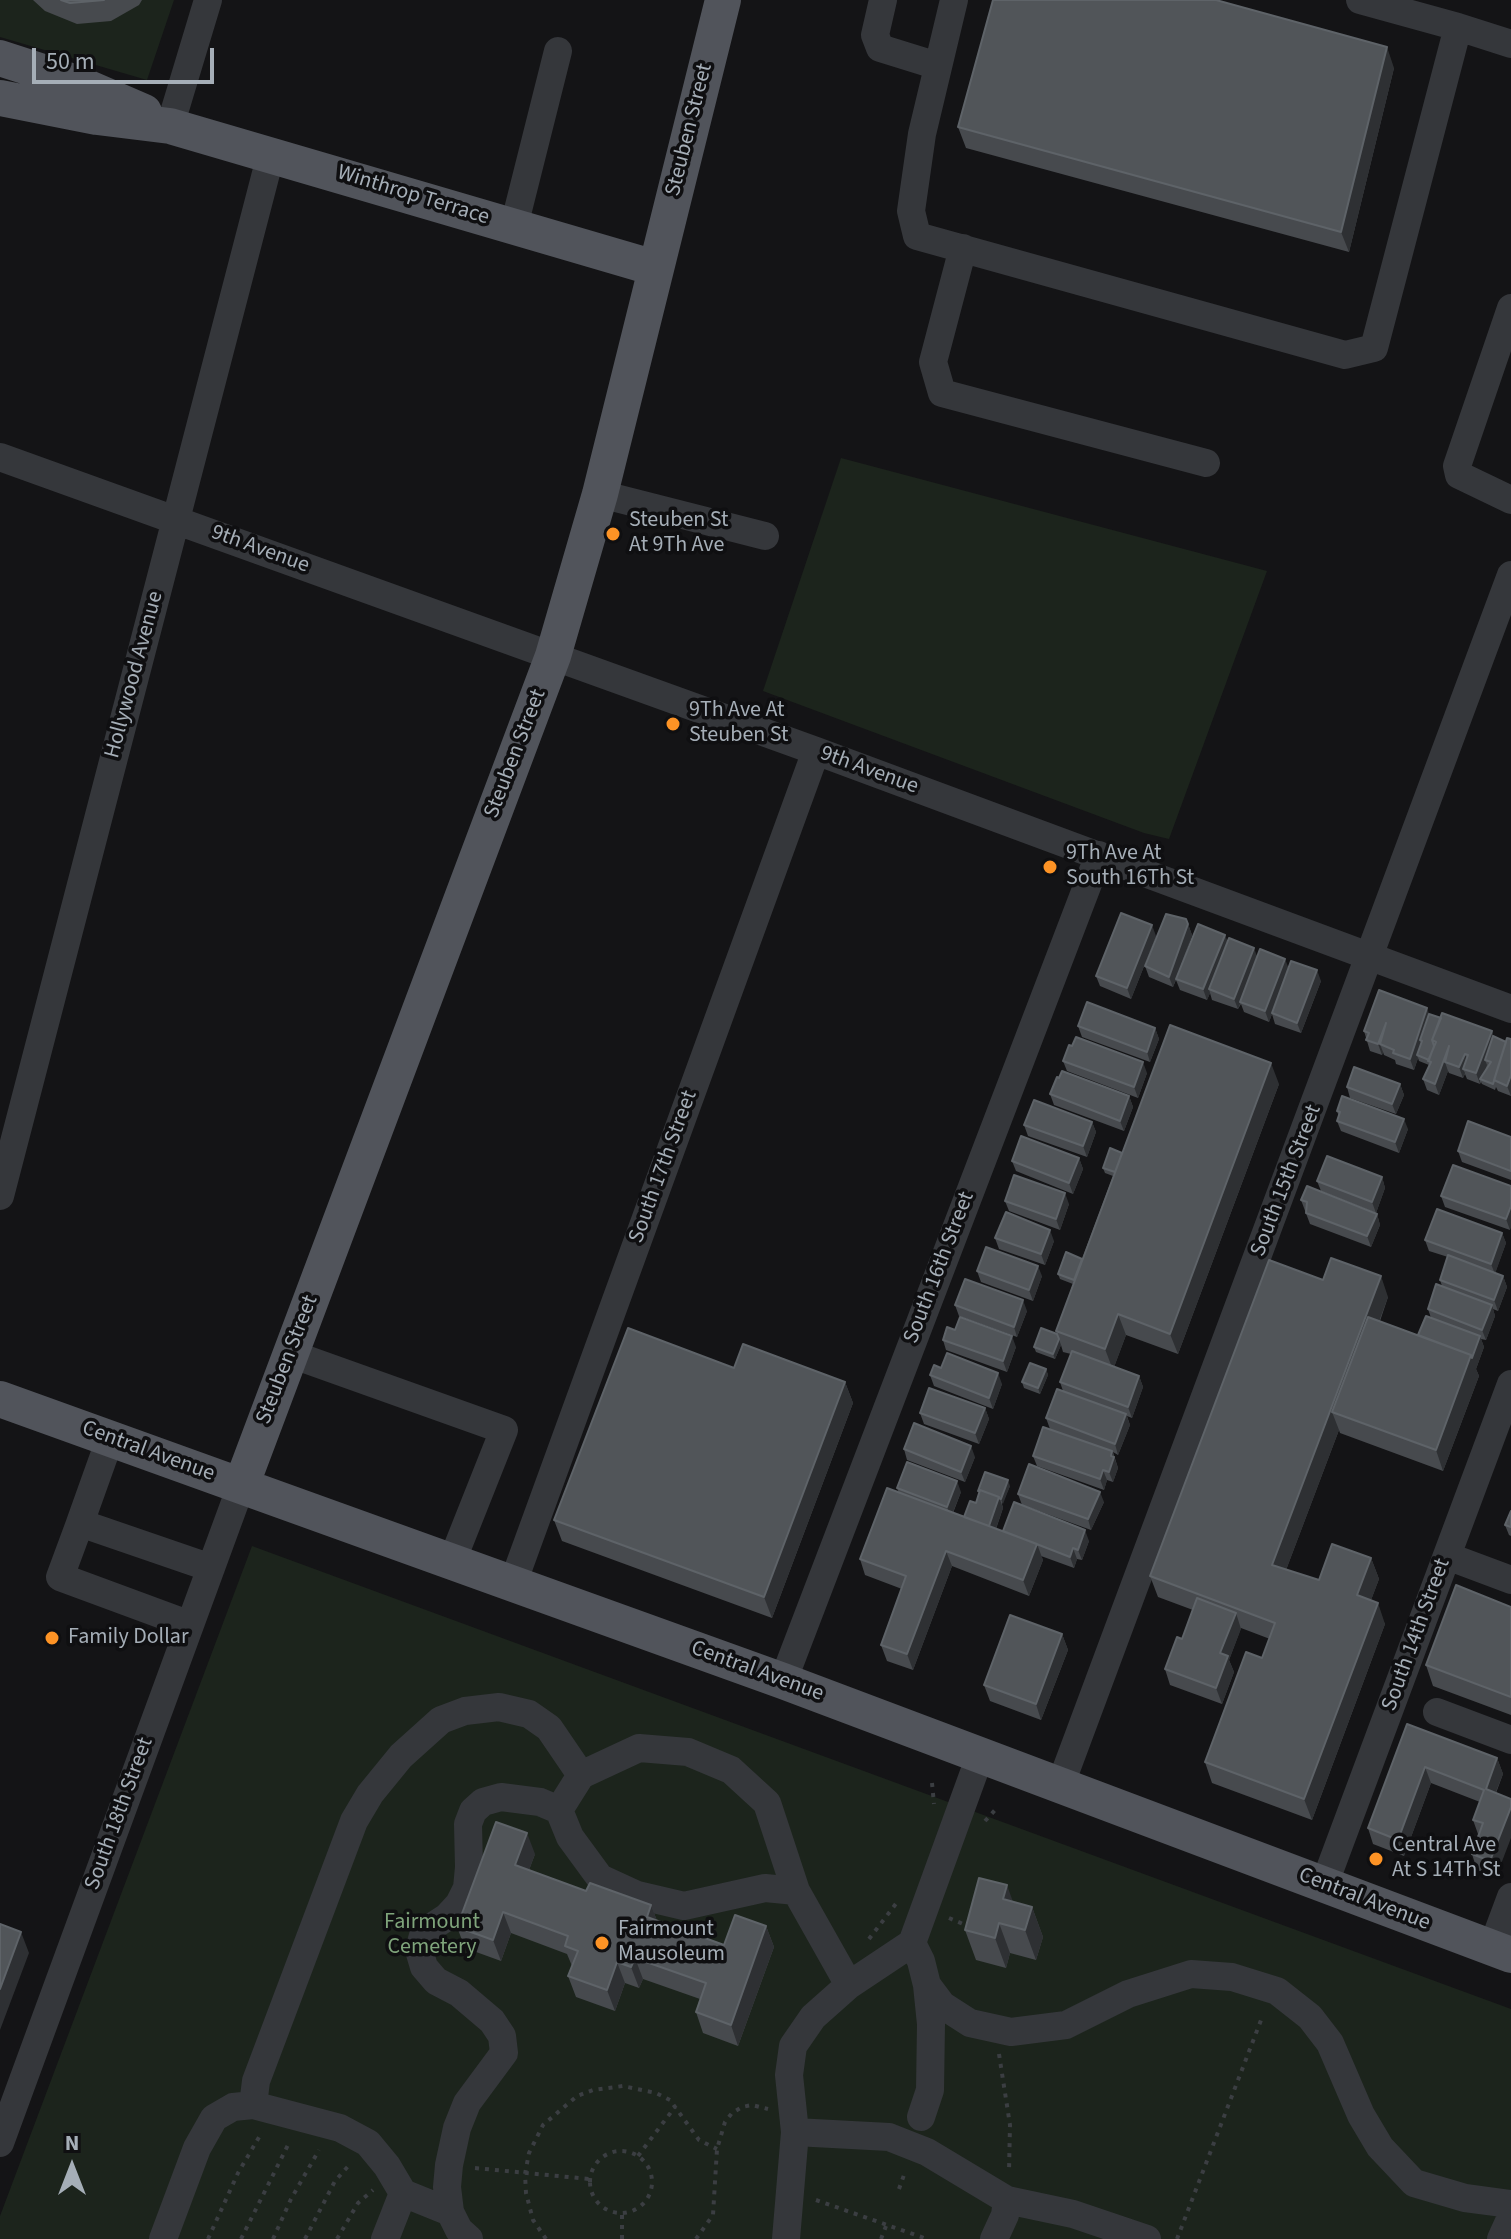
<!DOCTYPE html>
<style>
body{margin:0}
#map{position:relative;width:1511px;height:2239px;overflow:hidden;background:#141416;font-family:"Source Sans 3",sans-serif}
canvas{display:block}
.north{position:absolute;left:32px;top:2127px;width:80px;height:80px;-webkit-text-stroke:6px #0f0f11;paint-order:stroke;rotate:0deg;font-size:22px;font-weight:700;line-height:32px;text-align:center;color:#a5aeb7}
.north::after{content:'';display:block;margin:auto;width:28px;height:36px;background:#a5aeb7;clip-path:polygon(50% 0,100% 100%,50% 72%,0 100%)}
.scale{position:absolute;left:32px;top:48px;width:182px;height:36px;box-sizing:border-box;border:4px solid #a5aeb7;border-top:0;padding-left:10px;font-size:24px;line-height:28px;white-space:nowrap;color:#a5aeb7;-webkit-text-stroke:6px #0f0f11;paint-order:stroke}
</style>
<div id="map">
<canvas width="1511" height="2239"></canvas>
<div class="north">N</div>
<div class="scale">50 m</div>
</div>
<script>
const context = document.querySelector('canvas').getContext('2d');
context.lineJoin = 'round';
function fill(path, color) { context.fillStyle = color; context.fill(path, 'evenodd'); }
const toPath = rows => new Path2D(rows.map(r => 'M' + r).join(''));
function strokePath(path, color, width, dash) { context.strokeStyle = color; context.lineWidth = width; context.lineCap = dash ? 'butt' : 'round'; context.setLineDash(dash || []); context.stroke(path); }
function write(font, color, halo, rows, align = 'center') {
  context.font = font + ' "Source Sans 3",sans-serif'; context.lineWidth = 7; context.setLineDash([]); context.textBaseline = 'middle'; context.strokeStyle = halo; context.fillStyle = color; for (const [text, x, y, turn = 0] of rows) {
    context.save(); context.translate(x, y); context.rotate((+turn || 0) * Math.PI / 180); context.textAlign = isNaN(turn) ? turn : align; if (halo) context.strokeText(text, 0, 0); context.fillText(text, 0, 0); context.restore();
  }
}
const green = toPath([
 [0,0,174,0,147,80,0,37],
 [841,458,1267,571,1169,839,1144,833,763,691],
 [252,1546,1511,2009,1511,2239,0,2239,0,2216]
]);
const path = toPath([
 [932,1783,934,1804],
 [985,1821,996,1809],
 [949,1918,970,1927],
 [869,1939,898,1901],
 [999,2054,1010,2125,1009,2172],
 '590 2182a31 31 0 1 1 62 0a31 31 0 1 1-62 0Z',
 [638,2156,675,2107],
 [475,2168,589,2179],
 [899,2189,905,2172],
 [816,2200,927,2239],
 [208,2239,238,2173,262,2132],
 [241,2239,290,2141],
 [273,2239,291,2199,319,2150],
 [305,2239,335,2181,351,2163],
 [337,2239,358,2203,373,2190],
 [546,2239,533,2220,526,2193,525,2174,529,2153,543,2125,577,2096,593,2090,623,2086,656,2093,670,2100,699,2140,717,2149],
 [622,2239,622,2213],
 [696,2239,713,2215,717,2149,725,2122,732,2113,742,2107,752,2105,768,2109],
 [881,2239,886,2226],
 [1177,2239,1263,2015]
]);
const minor = toPath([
 [883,0,875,35,880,48,938,66],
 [954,0,922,134,911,211,917,236,1345,355,1374,348,1458,27],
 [1360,0,1458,27,1511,44],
 [170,126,208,0],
 [514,226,558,51],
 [963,248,933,362,942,393,1206,463],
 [1511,308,1457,466,1459,475,1511,500],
 [0,457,816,751,1511,1009],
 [600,494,765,536],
 [0,1196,271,154],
 [291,1354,504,1430,452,1561],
 [110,1439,80,1523,211,1568],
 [80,1523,60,1577,190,1625],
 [1447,1556,1511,1580],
 [513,1583,816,751],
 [783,1681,1099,855],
 [1437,1712,1511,1740],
 [1060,1786,1511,575],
 [559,1810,581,1775,639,1748,688,1752,731,1770,767,1803,796,1891,849,1985],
 [1324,1885,1511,1384],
 [912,1943,921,1961,927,1985,931,2024,930,2090,921,2117],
 [1492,1948,1511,1897],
 [927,1985,942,2005,970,2023,1011,2032,1066,2025,1128,1994,1191,1974,1232,1977,1277,1991,1310,2017,1330,2043,1361,2115,1380,2147,1414,2183,1465,2198,1511,2204],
 [253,2105,256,2081,354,1821,370,1794,401,1756,441,1720,465,1711,499,1707,529,1714,549,1728,581,1775],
 [795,2132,889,2137,927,2152,1007,2200,1073,2214,1147,2239],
 [0,2143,241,1486],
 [163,2239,197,2148,214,2118,233,2107,253,2105,340,2128,368,2143,387,2166,403,2193,450,2212],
 [385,2239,403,2193],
 [469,2239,459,2230,450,2212,447,2187,449,2165,457,2128,467,2103,504,2053,502,2036,492,2021,459,1993,436,1981,424,1967,419,1950,424,1932,447,1917,459,1904,467,1888,469,1867,468,1824,473,1811,483,1802,501,1797,540,1802,559,1810,570,1837,600,1878,637,1895,684,1906,765,1888,796,1891],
 [786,2239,795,2132,789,2075,793,2046,813,2017,849,1985,912,1943,980,1756],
 [994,2239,1005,2215,1007,2200],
 [1501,2239,1511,2217]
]);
const major = toPath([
 [0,58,77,83,144,112],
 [0,98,97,117,170,126,655,268],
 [0,1399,783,1681,1511,1955],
 [241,1486,553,656,600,494,723,0]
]);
const wall = toPath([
 [33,0,142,0,139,5,111,21,77,24,45,11],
 [1394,68,1349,252,966,148,958,127],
 [1188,924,1192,935,1182,963,1227,942,1257,956,1321,981,1301,1033,1275,1024,1272,1014,1269,1022,1244,1012,1241,1004,1238,1009,1212,1000,1210,993,1207,1000,1180,990,1176,980,1173,987,1149,977,1145,966],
 [1156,936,1131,999,1100,986,1096,976],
 [1429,1014,1492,1031,1493,1036,1506,1042,1511,1039,1511,1096,1498,1091,1496,1087,1495,1090,1482,1084,1481,1082,1480,1084,1467,1079,1465,1074,1463,1078,1449,1073,1448,1071,1439,1095,1427,1090,1423,1079,1429,1065,1419,1061,1418,1058,1414,1070,1396,1064,1395,1060,1384,1055,1383,1052,1382,1055,1370,1051,1364,1031],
 [1078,1026,1155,1028,1159,1039,1150,1062,1082,1037],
 [1063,1061,1147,1073,1138,1098,1067,1071],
 [1279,1084,1178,1354,1126,1335,1114,1367,1139,1376,1143,1387,1132,1418,1127,1416,1130,1425,1118,1455,1113,1452,1118,1468,1113,1482,1107,1480,1104,1490,1037,1466,1033,1456,1050,1429,1046,1418,1063,1391,1060,1382,1071,1354,1063,1352,1061,1345,1055,1359,1036,1352,1034,1347,1057,1334,1056,1331,1073,1284,1060,1279,1058,1274,1082,1259,1113,1176,1105,1173,1103,1168,1122,1153],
 [1400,1084,1404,1095,1396,1114,1350,1098,1347,1087],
 [1050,1094,1129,1096,1133,1107,1124,1131,1054,1105],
 [1337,1111,1408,1129,1399,1153,1341,1131,1337,1121,1339,1117],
 [1092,1122,1096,1132,1087,1157,1028,1136,1024,1125],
 [1511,1137,1511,1180,1462,1162,1458,1151],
 [1079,1158,1083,1169,1073,1194,1016,1171,1012,1161],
 [1382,1177,1385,1188,1376,1213,1321,1191,1317,1181],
 [1511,1186,1510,1230,1445,1207,1441,1196],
 [1301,1200,1377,1214,1380,1225,1371,1247,1310,1224],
 [1005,1201,1069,1204,1060,1230,1009,1211],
 [1502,1233,1506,1243,1495,1273,1503,1276,1507,1287,1498,1311,1493,1309,1495,1316,1486,1340,1481,1339,1484,1347,1476,1369,1479,1376,1443,1471,1340,1433,1339,1430,1286,1570,1319,1580,1371,1558,1379,1579,1371,1600,1385,1624,1312,1820,1212,1783,1205,1762,1262,1658,1270,1639,1241,1628,1229,1660,1234,1672,1222,1704,1170,1685,1165,1669,1182,1639,1193,1610,1158,1597,1150,1576,1323,1280,1388,1297,1380,1321,1418,1335,1431,1318,1428,1309,1442,1286,1440,1280,1448,1257,1429,1251,1425,1240],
 [995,1238,1054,1241,1045,1265,999,1249],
 [977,1271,1042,1276,1033,1301,981,1282],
 [955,1305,1027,1311,1017,1337,959,1316],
 [955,1330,1016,1347,1007,1372,946,1350,943,1340],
 [734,1368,845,1382,853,1403,772,1618,562,1541,554,1520],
 [941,1368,1002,1384,993,1409,934,1386,930,1375],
 [1046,1369,1048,1375,1040,1394,1024,1388,1022,1382],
 [985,1408,989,1419,979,1444,924,1424,920,1413],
 [904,1449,975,1457,965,1482,907,1460],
 [1010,1486,1002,1504,1003,1508,996,1529,1003,1531,1022,1505,1018,1494,1104,1502,1091,1530,1025,1506,1089,1541,1082,1560,1077,1559,1074,1568,1041,1556,1043,1560,1029,1596,952,1566,913,1670,887,1661,881,1645,902,1589,865,1575,860,1559,899,1493,897,1488,961,1492,953,1513,964,1517,976,1503,979,1493,978,1491],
 [1511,1511,1511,1536,1509,1535,1505,1525],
 [1511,1607,1511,1715,1433,1686,1426,1665],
 [1062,1634,1068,1650,1041,1720,990,1701,984,1685],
 [1407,1724,1497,1758,1503,1774,1496,1793,1496,1877,1477,1870,1472,1854,1478,1834,1473,1820,1480,1802,1431,1783,1404,1856,1373,1844,1368,1828],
 [535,1854,529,1870,586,1891,651,1905,657,1921,724,1945,766,1926,774,1947,738,2046,703,2033,696,2012,700,1999,643,1979,639,1988,625,1983,615,2011,576,1997,568,1976,572,1966,567,1954,511,1933,501,1961,465,1948,457,1927],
 [1013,1902,1032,1907,1043,1937,1036,1960,1010,1953,1006,1968,976,1960,965,1930]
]);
const shadedWall = toPath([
 [1387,47,1394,68,1349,252,1341,232],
 [1188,924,1192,935,1173,987,1169,977],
 [1152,925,1156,936,1131,999,1127,988],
 [1225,935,1229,945,1209,989,1210,993,1207,1000,1203,989],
 [1254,948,1258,959,1238,1009,1234,999],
 [1285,959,1289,969,1269,1022,1265,1011],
 [1317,970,1321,981,1301,1033,1297,1023],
 [1427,1008,1431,1019,1422,1041,1420,1040,1422,1045,1417,1055,1418,1058,1414,1070,1410,1059],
 [1386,1023,1380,1044,1383,1052,1382,1055,1378,1044],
 [1155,1028,1159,1039,1150,1062,1147,1052],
 [1492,1031,1495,1042,1485,1060,1487,1065,1482,1080,1480,1079,1480,1084,1476,1073],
 [1449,1046,1445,1062,1448,1071,1439,1095,1435,1084],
 [1465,1054,1469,1064,1463,1069,1465,1073,1463,1078,1459,1067],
 [1143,1062,1147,1073,1138,1098,1134,1087],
 [1271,1063,1279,1084,1178,1354,1170,1334],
 [1511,1075,1511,1096,1507,1086],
 [1400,1084,1404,1095,1396,1114,1392,1104],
 [1129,1096,1133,1107,1124,1131,1120,1121],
 [1404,1119,1408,1129,1399,1153,1395,1142],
 [1092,1122,1096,1132,1087,1157,1083,1146],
 [1079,1158,1083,1169,1073,1194,1069,1183],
 [1382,1177,1385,1188,1376,1213,1372,1202],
 [1065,1193,1069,1204,1060,1230,1056,1219],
 [1511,1206,1511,1228,1510,1230,1506,1219],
 [1377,1214,1380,1225,1371,1247,1367,1236],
 [1050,1230,1054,1241,1045,1265,1041,1254],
 [1502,1233,1506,1243,1495,1274,1491,1264],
 [1038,1266,1042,1276,1033,1301,1029,1290],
 [1381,1276,1388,1297,1344,1417,1332,1412,1339,1430,1280,1586,1272,1565],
 [1503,1276,1507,1287,1498,1311,1494,1300],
 [1023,1300,1027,1311,1017,1337,1014,1327],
 [1492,1305,1495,1316,1486,1340,1482,1330],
 [1118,1314,1126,1335,1113,1370,1105,1349],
 [1012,1336,1016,1347,1007,1372,1003,1361],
 [1480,1336,1484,1347,1476,1369,1479,1376,1443,1471,1436,1450,1471,1355],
 [1059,1339,1061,1345,1055,1359,1053,1354],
 [1046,1369,1048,1375,1040,1394,1038,1388],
 [998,1373,1002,1384,993,1409,989,1398],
 [1139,1376,1143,1387,1132,1418,1128,1407],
 [845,1382,853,1403,772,1618,764,1597],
 [985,1408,989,1419,979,1444,975,1433],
 [1126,1414,1130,1425,1118,1455,1115,1444],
 [971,1446,975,1457,965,1482,961,1472],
 [1112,1451,1118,1468,1113,1482,1109,1472],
 [1103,1470,1107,1480,1104,1490,1100,1479],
 [1008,1480,1010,1486,1003,1504,1001,1499],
 [957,1481,961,1492,951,1517,947,1507],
 [1100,1492,1104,1502,1091,1530,1088,1519],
 [999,1497,1003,1508,992,1540,988,1530],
 [1085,1530,1089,1541,1082,1560,1078,1550],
 [1037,1544,1043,1560,1029,1596,1023,1580],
 [1073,1548,1077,1559,1074,1568,1070,1557],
 [946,1551,952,1566,913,1670,907,1654],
 [1371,1558,1379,1579,1365,1616,1357,1595],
 [1378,1603,1385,1624,1312,1820,1304,1799],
 [1236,1613,1241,1629,1229,1660,1234,1672,1222,1704,1216,1688,1220,1653],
 [1062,1634,1068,1650,1041,1720,1036,1704],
 [1497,1758,1503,1774,1491,1804,1486,1789],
 [1425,1767,1431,1783,1404,1856,1398,1840],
 [1511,1807,1511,1838,1496,1877,1490,1861],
 [527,1833,535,1854,523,1886,515,1865],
 [1007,1885,1018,1916,1003,1899],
 [651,1905,659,1926,647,1917],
 [1032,1907,1043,1937,1036,1960,1025,1930],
 [503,1912,511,1933,501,1961,493,1940],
 [999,1923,1010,1953,1006,1968,995,1938],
 [766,1926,774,1947,738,2046,731,2025],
 [21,1932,29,1953,0,2030,0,1989],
 [635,1958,643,1979,639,1988,631,1967],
 [617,1962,625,1983,615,2011,607,1990]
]);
const building = toPath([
 [61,0,104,0,70,3,61,0],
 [993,0,1216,0,1387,47,1341,232,958,127,993,0],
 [1121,913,1152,925,1127,988,1096,976,1121,913],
 [1166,914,1186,919,1188,924,1169,977,1145,966,1166,914],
 [1198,924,1225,935,1203,989,1176,979,1198,924],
 [1229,938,1254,948,1234,999,1209,989,1229,938],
 [1260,949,1285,959,1265,1011,1240,1002,1260,949],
 [1291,961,1317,970,1297,1023,1272,1013,1291,961],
 [1379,990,1427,1008,1410,1059,1393,1053,1394,1050,1380,1044,1386,1023,1378,1044,1366,1040,1369,1033,1364,1031,1379,990],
 [1087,1002,1155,1028,1147,1052,1078,1026,1087,1002],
 [1442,1013,1492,1031,1476,1073,1463,1069,1468,1055,1465,1054,1459,1067,1445,1062,1449,1046,1435,1084,1423,1079,1431,1062,1428,1061,1436,1042,1432,1040,1442,1013],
 [1429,1014,1441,1018,1432,1040,1434,1046,1429,1060,1417,1055,1422,1041,1420,1040,1429,1014],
 [1170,1025,1271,1063,1170,1334,1118,1314,1105,1349,1056,1331,1170,1025],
 [1493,1036,1506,1042,1493,1084,1480,1079,1491,1062,1485,1060,1493,1036],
 [1076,1037,1143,1062,1134,1087,1063,1061,1069,1045,1072,1046,1076,1037],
 [1507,1038,1511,1039,1511,1075,1507,1086,1494,1080,1507,1038],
 [1354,1067,1400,1084,1392,1104,1347,1087,1354,1067],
 [1062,1071,1129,1096,1120,1121,1050,1094,1057,1077,1059,1078,1062,1071],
 [1342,1096,1404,1119,1395,1142,1337,1121,1340,1112,1337,1111,1342,1096],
 [1034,1100,1092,1122,1083,1146,1024,1125,1034,1100],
 [1468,1121,1511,1137,1511,1171,1458,1151,1468,1121],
 [1021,1136,1079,1158,1069,1183,1012,1161,1021,1136],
 [1110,1148,1122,1153,1115,1172,1103,1168,1110,1148],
 [1327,1156,1382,1177,1372,1202,1317,1181,1327,1156],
 [1453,1165,1511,1186,1511,1206,1506,1219,1441,1196,1453,1165],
 [1014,1175,1065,1193,1056,1219,1005,1201,1014,1175],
 [1307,1186,1377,1214,1367,1236,1306,1213,1307,1202,1301,1200,1307,1186],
 [1437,1209,1502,1233,1491,1264,1425,1240,1437,1209],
 [1006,1212,1050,1230,1041,1254,995,1238,1006,1212],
 [986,1247,1038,1266,1029,1290,977,1271,986,1247],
 [1066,1252,1082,1259,1074,1280,1058,1274,1066,1252],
 [1448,1255,1503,1276,1494,1300,1440,1280,1448,1255],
 [1331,1258,1381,1276,1272,1565,1319,1580,1332,1544,1371,1558,1357,1595,1378,1603,1304,1799,1205,1762,1246,1652,1262,1658,1275,1623,1150,1576,1269,1260,1323,1280,1331,1258],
 [965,1279,1023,1300,1014,1327,955,1305,965,1279],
 [1436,1284,1492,1305,1482,1330,1428,1309,1436,1284],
 [1426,1316,1480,1336,1472,1358,1471,1355,1418,1335,1426,1316],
 [960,1317,1012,1336,1003,1361,943,1340,947,1327,955,1330,960,1317],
 [1368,1317,1471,1355,1436,1450,1332,1412,1368,1317],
 [628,1328,734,1368,743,1344,845,1382,764,1597,554,1520,628,1328],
 [1041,1328,1057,1334,1059,1339,1053,1354,1034,1347,1041,1328],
 [1072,1351,1139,1376,1128,1407,1060,1382,1072,1351],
 [947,1353,998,1373,989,1398,930,1375,934,1365,941,1368,947,1353],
 [1030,1363,1046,1369,1038,1388,1022,1382,1030,1363],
 [929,1388,985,1408,975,1433,920,1413,929,1388],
 [1057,1389,1126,1414,1115,1444,1046,1418,1057,1389],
 [914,1423,971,1446,961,1472,904,1449,914,1423],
 [1043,1427,1112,1451,1111,1456,1114,1457,1109,1472,1103,1470,1100,1479,1033,1456,1043,1427],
 [907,1462,957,1481,947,1507,897,1488,907,1462],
 [1029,1464,1100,1492,1088,1519,1018,1494,1029,1464],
 [985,1472,1008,1480,1001,1499,999,1498,999,1497,980,1490,980,1491,978,1491,985,1472],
 [887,1488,1037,1544,1023,1580,946,1551,907,1654,881,1645,906,1576,860,1559,887,1488],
 [980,1490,999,1497,989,1526,964,1517,970,1501,976,1503,980,1490],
 [1014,1502,1085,1530,1078,1550,1073,1548,1070,1557,1003,1531,1014,1502],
 [1511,1511,1511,1527,1505,1525,1511,1511],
 [1456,1585,1511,1607,1511,1697,1426,1665,1456,1585],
 [1197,1598,1236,1613,1220,1653,1228,1656,1216,1688,1165,1669,1177,1637,1182,1639,1197,1598],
 [1010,1615,1062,1634,1036,1704,984,1685,1010,1615],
 [1407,1724,1497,1758,1486,1789,1511,1799,1511,1807,1490,1861,1472,1854,1483,1823,1473,1820,1484,1790,1425,1767,1398,1840,1368,1828,1407,1724],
 [496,1822,527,1833,515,1865,586,1891,590,1883,651,1905,647,1917,724,1945,735,1915,766,1926,731,2025,696,2012,706,1983,635,1958,631,1967,617,1962,607,1990,568,1976,578,1951,565,1946,568,1936,503,1912,493,1940,457,1927,496,1822],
 [979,1878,1007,1885,1003,1899,1032,1907,1025,1930,999,1923,995,1938,965,1930,979,1878],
 [0,1924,21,1932,0,1989,0,1924]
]);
const markers = [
 [613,534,8,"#fd9325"],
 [673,724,8,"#fd9325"],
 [1050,867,8,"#fd9325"],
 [52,1638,8,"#fd9325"],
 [1376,1859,8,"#fd9325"],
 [602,1943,8,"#fd9325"]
];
const streetNames = [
 ["Steuben Street",690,130,-76],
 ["Winthrop Terrace",413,196,17],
 ["9th Avenue",260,550,20],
 ["Hollywood Avenue",135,675,-75],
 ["Steuben Street",516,754,-69],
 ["9th Avenue",869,771,20],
 ["South 17th Street",664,1167,-70],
 ["South 15th Street",1287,1181,-69],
 ["South 16th Street",940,1268,-69],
 ["Steuben Street",288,1360,-69],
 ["Central Avenue",148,1452,20],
 ["South 14th Street",1417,1635,-70],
 ["Central Avenue",757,1672,20],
 ["South 18th Street",120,1814,-70],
 ["Central Avenue",1364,1900,21]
];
const poiNames = [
 ["Steuben St",629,521],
 ["At 9Th Ave",629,546],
 ["9Th Ave At",689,711],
 ["Steuben St",689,736],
 ["9Th Ave At",1066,854],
 ["South 16Th St",1066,879],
 ["Family Dollar",68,1638],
 ["Central Ave",1392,1846],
 ["At S 14Th St",1392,1871],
 ["Fairmount",618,1930],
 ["Mausoleum",618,1955]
];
const parkNames = [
 ["Fairmount",432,1923],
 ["Cemetery",432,1948]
];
fill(green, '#1c241c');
strokePath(path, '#3b3e42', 4, [4, 6]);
strokePath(minor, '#35373b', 28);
strokePath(major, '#51545b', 36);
fill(wall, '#474a4e');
fill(shadedWall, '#2e3033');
fill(building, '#515559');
strokePath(building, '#5e6368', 2);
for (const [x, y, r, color] of markers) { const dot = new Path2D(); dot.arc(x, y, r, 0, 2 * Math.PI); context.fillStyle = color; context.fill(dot); strokePath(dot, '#0f0f11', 3); }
write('22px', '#a5aeb7', '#0f0f11', streetNames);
write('22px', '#a5aeb7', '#0f0f11', poiNames, 'left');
write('22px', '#7fa47b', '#0f0f11', parkNames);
</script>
